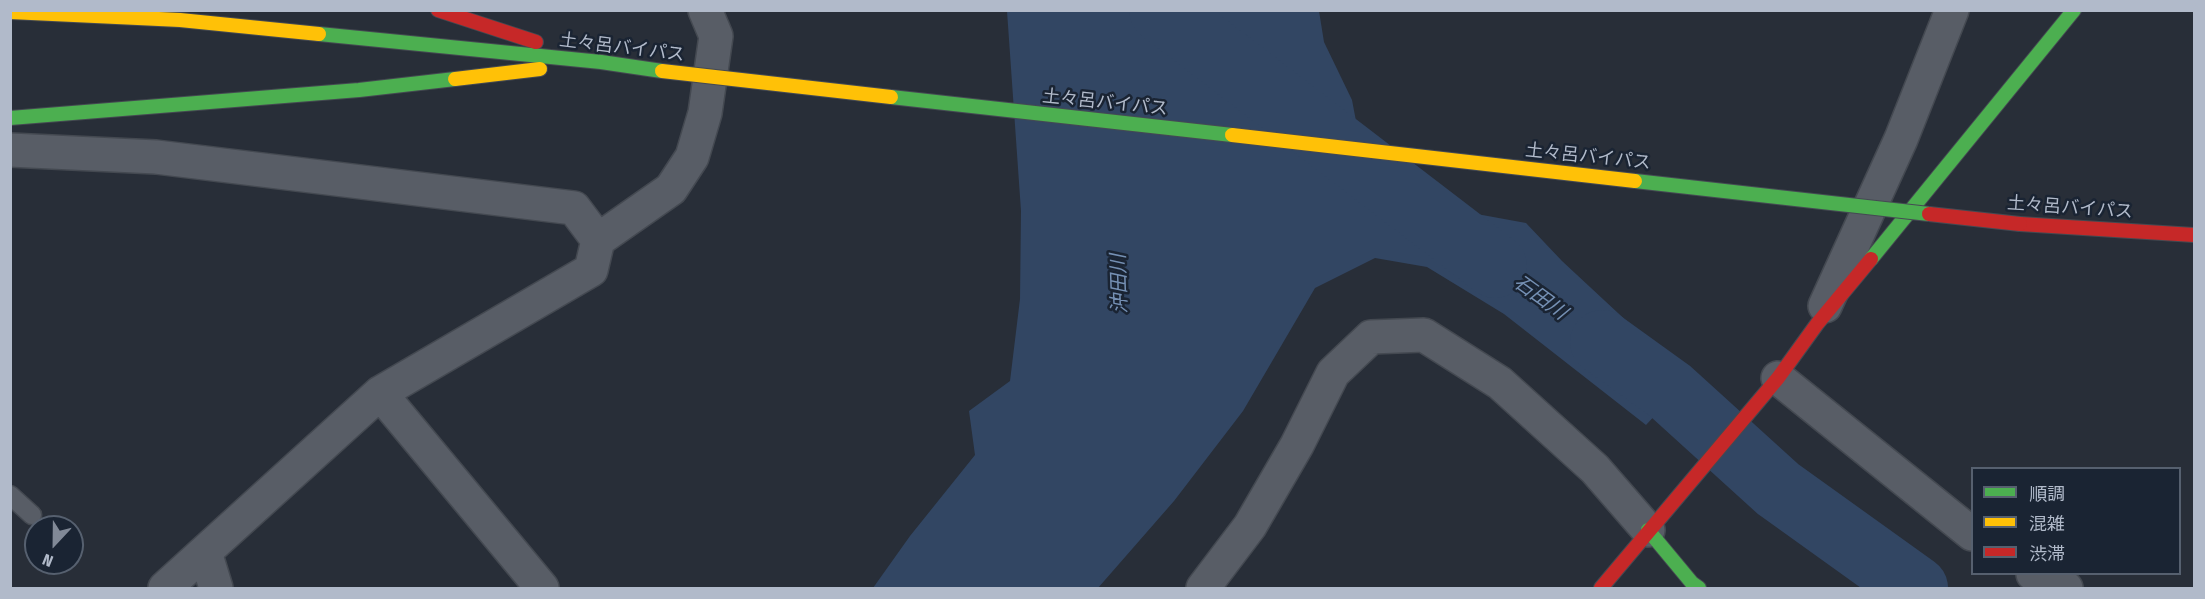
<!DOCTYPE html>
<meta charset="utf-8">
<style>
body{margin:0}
#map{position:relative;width:2205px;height:599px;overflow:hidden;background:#282e38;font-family:"Fira Sans Condensed","Noto Sans JP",sans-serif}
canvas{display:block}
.frame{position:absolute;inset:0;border:12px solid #b1baca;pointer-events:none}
.legend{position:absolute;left:1971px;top:467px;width:210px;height:108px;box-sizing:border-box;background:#1a2433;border:2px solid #56606f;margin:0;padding:8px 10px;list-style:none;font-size:18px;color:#b1baca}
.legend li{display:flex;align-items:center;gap:12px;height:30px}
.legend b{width:30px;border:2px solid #56606f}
.north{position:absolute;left:24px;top:515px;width:60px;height:60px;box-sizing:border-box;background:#1a2433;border:2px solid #56606f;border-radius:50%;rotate:202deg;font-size:16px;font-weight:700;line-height:24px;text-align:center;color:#b1baca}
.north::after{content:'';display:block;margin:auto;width:21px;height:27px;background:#818997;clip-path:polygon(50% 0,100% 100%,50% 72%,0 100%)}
</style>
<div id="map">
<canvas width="2205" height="599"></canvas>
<div class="frame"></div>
<ul class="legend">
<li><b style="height:8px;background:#4caf50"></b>順調</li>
<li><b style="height:8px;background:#ffc107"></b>混雑</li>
<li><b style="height:8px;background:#c62828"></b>渋滞</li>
</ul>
<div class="north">N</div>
</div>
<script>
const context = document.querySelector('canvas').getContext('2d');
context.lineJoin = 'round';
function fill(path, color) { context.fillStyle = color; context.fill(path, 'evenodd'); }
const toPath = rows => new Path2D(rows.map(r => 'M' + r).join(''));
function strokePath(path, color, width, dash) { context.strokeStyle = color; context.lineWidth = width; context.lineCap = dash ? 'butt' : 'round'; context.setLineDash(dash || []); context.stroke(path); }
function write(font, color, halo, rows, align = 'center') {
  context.font = font + ' "Fira Sans Condensed","Noto Sans JP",sans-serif'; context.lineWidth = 5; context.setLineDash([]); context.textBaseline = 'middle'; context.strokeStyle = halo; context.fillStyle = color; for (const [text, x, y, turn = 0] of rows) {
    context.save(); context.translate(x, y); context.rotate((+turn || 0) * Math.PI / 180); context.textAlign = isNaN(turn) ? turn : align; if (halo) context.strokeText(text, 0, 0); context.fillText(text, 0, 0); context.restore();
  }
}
const water = toPath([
 [1007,11,1319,11,1324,42,1352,100,1372,205,1386,216,1455,210,1526,223,1562,261,1689,379,1646,425,1504,314,1427,267,1375,258,1315,288,1243,411,1174,501,1098,588,873,588,910,536,975,455,969,411,1010,381,1020,299,1021,211]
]);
const river = toPath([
 [1161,10,1495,266],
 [1602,342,1670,391,1778,489,1916,588]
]);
const lane = toPath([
 [10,495,32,515]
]);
const street = toPath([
 [10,150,156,157,574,208,598,240],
 [1825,306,1901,139,1952,10],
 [1778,378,1972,534],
 [380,393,542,588],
 [205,552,216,588],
 [2033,574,2066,588],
 [165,588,380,393,591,270,598,240,671,189,692,157,705,113,716,36,705,10],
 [1203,588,1250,526,1297,445,1333,373,1371,337,1424,335,1500,383,1595,469,1648,530]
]);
const fast = toPath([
 [319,34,601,62,662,71],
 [10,118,359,90,455,79],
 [1871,259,2074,10],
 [1648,530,1692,583,1699,588]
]);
const slow = toPath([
 [10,12,180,20,319,34],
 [455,79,540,69]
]);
const jam = toPath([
 [438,10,536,42],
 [2020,224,2194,235],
 [1601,588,1778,378,1817,324,1871,259]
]);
const fastBridge = toPath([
 [891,97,1232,135],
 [1635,181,1929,214]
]);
const slowBridge = toPath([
 [662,71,891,97],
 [1232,135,1635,181]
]);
const jamBridge = toPath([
 [1929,214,2020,224]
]);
const streetNames = [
 ["土々呂バイパス",622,48,7],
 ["土々呂バイパス",1105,103,6],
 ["土々呂バイパス",1588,157,6],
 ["土々呂バイパス",2070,208,4]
];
const waterNames = [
 ["沖田川",1120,284,-92],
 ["石田川",1540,298,36]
];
fill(water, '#324663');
strokePath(river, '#324663', 64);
strokePath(lane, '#444951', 21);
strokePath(street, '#444951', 36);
strokePath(fast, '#444951', 16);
strokePath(slow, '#444951', 16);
strokePath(jam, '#444951', 16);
strokePath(lane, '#585d66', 18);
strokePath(street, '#585d66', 33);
strokePath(fast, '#4caf50', 14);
strokePath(slow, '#ffc107', 14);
strokePath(jam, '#c62828', 14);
strokePath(fastBridge, '#454a53', 16, []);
strokePath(slowBridge, '#454a53', 16, []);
strokePath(jamBridge, '#454a53', 16, []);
strokePath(fastBridge, '#4caf50', 14);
strokePath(slowBridge, '#ffc107', 14);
strokePath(jamBridge, '#c62828', 14);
write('18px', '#b1baca', '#1a2433', streetNames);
write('italic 20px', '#7590b4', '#1a2433', waterNames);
</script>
